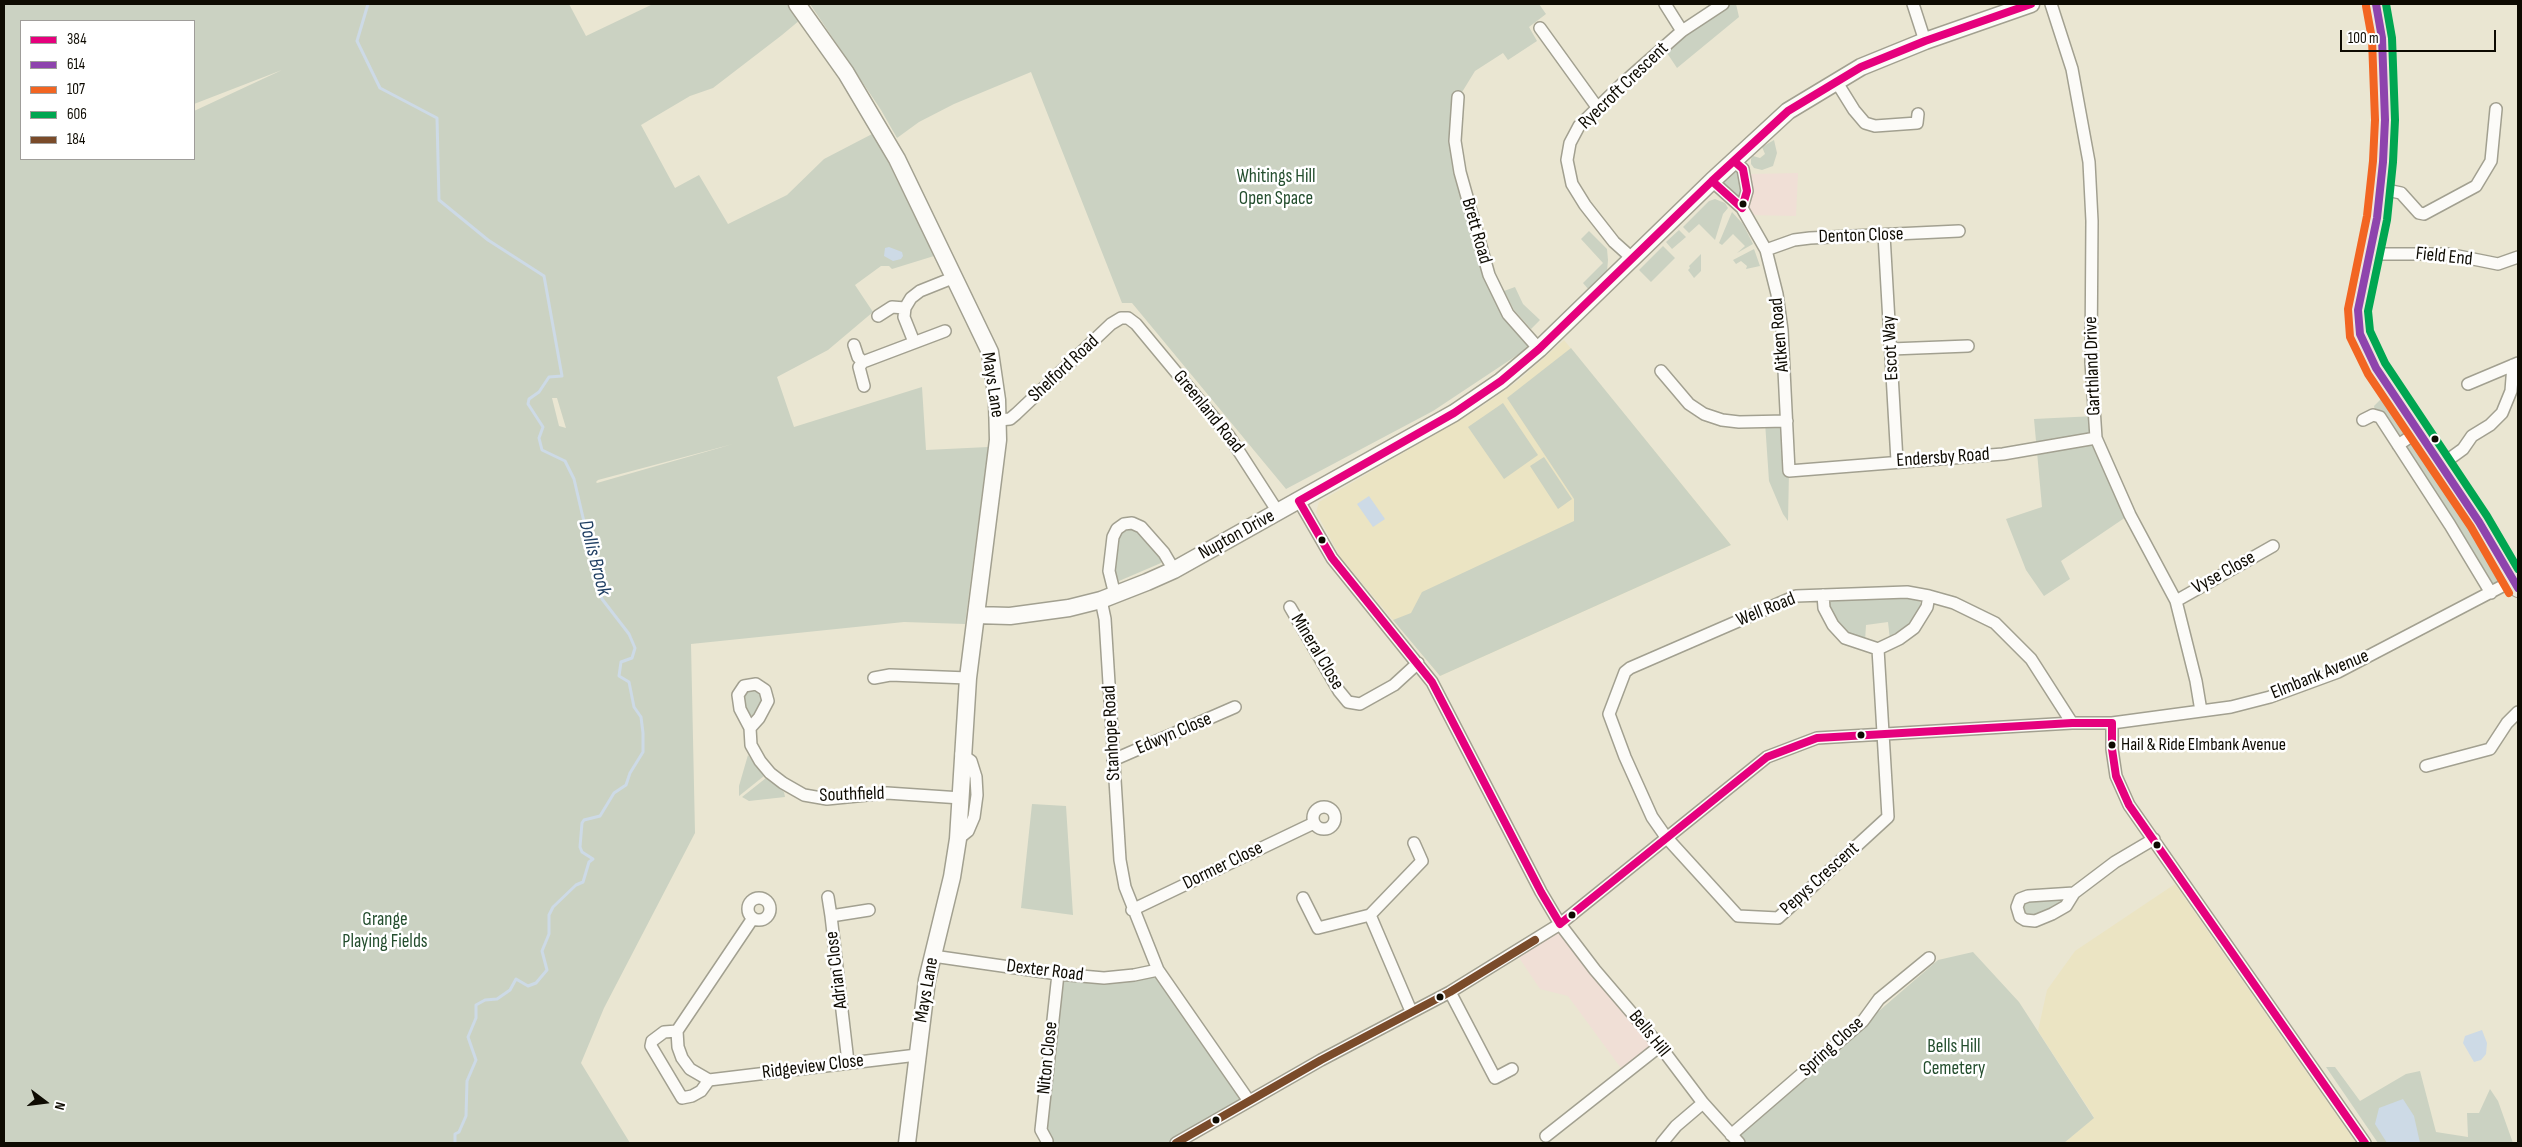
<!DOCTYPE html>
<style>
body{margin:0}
#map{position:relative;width:2522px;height:1147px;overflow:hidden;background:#eae6d2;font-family:"Sofia Sans Condensed",sans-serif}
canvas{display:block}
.frame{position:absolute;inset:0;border:5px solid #0e0b02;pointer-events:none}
.legend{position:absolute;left:20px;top:20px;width:175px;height:140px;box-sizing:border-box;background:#fff;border:1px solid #9f9d9a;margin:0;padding:6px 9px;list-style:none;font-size:15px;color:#0e0b02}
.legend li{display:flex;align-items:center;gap:10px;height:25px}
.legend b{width:25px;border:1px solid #9f9d9a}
.north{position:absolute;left:20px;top:1077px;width:50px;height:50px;-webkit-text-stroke:4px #fff;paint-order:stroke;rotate:105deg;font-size:14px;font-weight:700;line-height:20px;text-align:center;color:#0e0b02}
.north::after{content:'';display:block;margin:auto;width:18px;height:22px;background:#0e0b02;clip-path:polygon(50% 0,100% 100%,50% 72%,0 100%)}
.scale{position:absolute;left:2340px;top:30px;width:156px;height:22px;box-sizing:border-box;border:2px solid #0e0b02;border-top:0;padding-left:6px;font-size:15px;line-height:18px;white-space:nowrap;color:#0e0b02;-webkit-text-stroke:4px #fff;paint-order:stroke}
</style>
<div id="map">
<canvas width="2522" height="1147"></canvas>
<div class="frame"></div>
<ul class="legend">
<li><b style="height:6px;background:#e5007d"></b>384</li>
<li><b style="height:6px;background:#8e44ad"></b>614</li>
<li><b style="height:6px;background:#f26522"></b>107</li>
<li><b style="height:6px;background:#00a651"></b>606</li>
<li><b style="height:6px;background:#7a4b2a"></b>184</li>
</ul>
<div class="north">N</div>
<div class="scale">100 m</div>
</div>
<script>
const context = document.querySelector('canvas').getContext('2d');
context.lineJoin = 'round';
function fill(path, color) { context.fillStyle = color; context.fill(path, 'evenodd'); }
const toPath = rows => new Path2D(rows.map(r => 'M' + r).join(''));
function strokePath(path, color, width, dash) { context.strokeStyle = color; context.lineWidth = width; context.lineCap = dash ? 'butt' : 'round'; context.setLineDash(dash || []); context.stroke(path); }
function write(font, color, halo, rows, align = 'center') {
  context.font = font + ' "Sofia Sans Condensed",sans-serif'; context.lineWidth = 5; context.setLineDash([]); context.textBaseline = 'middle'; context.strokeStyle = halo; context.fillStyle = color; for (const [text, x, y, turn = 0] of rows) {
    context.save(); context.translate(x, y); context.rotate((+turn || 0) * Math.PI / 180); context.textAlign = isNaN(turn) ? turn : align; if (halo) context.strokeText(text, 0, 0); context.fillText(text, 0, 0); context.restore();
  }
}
const commercial = toPath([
 [1798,173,1796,216,1748,215,1751,174],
 [1560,924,1660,1046,1626,1075,1568,996,1540,989,1516,953]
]);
const built = toPath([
 [1564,340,1731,545,1440,676,1341,558,1316,512,1319,502,1478,409,1518,381],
 [2175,884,2220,949,2356,1143,2064,1143,2094,1117,2038,1031,2047,990,2075,951]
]);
const green = toPath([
 [4,4,569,4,586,36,653,4,797,4,806,15,782,35,713,88,690,96,641,125,675,188,699,175,728,224,787,195,824,159,874,133,934,256,892,269,889,266,881,266,855,285,873,312,828,350,777,377,794,427,922,387,926,450,988,447,965,624,904,622,691,644,695,833,604,1008,581,1063,630,1143,4,1143],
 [21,21,194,21,194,104,282,70,194,111,194,159,21,159],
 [552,398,557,398,566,428,559,426],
 [733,444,597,483,596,482,598,480],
 [810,4,1539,4,1546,14,1529,27,1537,41,1508,60,1503,53,1475,71,1459,97,1455,141,1489,275,1534,344,1433,411,1286,489,1132,303,1122,303,1031,72,954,104,919,122,897,138,881,110],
 [1723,4,1736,4,1739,17,1677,68,1663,47],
 [1774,140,1777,153,1773,166,1762,170,1754,168,1751,164,1751,159,1753,156,1760,158,1765,154,1762,147],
 [1735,162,1747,191,1742,208,1713,183],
 [1715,199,1725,203,1728,208,1723,214,1715,240,1699,224,1689,233,1683,227,1709,201],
 [1732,212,1743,224,1753,244,1737,253,1745,246,1733,234,1722,245,1719,243],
 [1679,230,1686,237,1672,249,1666,242],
 [1589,231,1607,249,1608,260,1607,272,1589,290,1583,283,1603,263,1581,239],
 [1663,246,1675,258,1651,282,1639,270],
 [1754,249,1760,266,1746,269,1747,266,1741,261,1736,264,1733,260],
 [1701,254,1701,271,1694,278,1688,270,1690,268,1689,266],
 [1515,287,1523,304,1540,320,1531,329,1514,310,1504,291],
 [1571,348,1731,545,1440,676,1393,620,1411,613,1422,592,1574,521,1574,499,1507,398],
 [2383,397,2413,435,2514,580,2491,593,2376,415,2374,406],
 [1503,403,1538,455,1504,479,1468,427],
 [2095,416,2126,517,2061,561,2070,579,2044,596,2026,570,2006,519,2042,507,2034,419],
 [1787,421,1789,471,1788,521,1783,514,1769,481,1765,422],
 [1544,457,1572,499,1558,509,1530,466],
 [1135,528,1162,558,1161,563,1119,581,1114,574,1118,536,1122,530],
 [1833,599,1919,599,1921,605,1912,626,1890,640,1888,622,1866,625,1865,642,1850,637,1839,627,1828,603],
 [751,688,761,692,763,702,754,717,744,710,742,696],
 [748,755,764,776,739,796,739,786],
 [766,778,784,792,785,797,749,801,742,797],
 [1032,804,1066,806,1073,915,1021,908],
 [2063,899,2064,902,2049,911,2034,916,2025,913,2023,910,2023,906,2029,900],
 [1973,952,2019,1002,2094,1118,2064,1143,1726,1143,1938,960],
 [1158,970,1249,1101,1176,1143,1042,1143,1058,974],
 [2326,1067,2335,1067,2360,1101,2406,1074,2420,1071,2436,1132,2468,1137,2467,1113,2479,1113,2490,1089,2498,1101,2513,1143,2378,1143]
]);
const water = toPath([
 [889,247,902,252,903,256,901,259,893,261,884,256,885,248],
 [1369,496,1385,519,1373,527,1357,504],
 [2482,1030,2487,1043,2486,1054,2481,1060,2474,1062,2463,1043,2465,1036],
 [2403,1099,2414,1116,2420,1143,2387,1143,2375,1124,2379,1108]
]);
const stream = toPath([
 [368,4,357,41,380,88,437,118,439,200,488,240,544,276,562,376,549,377,539,392,529,399,528,404,543,427,539,438,542,450,565,461,574,479,602,599,629,634,635,648,632,658,621,662,619,676,629,682,634,707,641,717,643,733,643,752,630,773,626,785,614,793,600,816,584,820,582,823,580,847,582,852,593,859,589,862,583,882,576,885,553,907,549,915,549,934,542,951,547,970,536,983,528,986,516,979,510,990,497,999,485,1000,476,1005,476,1018,468,1037,476,1060,467,1081,466,1116,459,1132,455,1134,455,1143]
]);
const street = toPath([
 [1665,4,1682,31],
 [1913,4,1925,41],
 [2051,4,2072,69,2089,162,2092,221,2091,362,2096,438,2130,515,2176,601,2196,681,2201,711],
 [1540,28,1597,107],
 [1836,81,1854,110,1865,123,1875,126,1917,123,1918,114],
 [1458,97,1455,141,1460,172,1489,275,1508,314,1539,349],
 [1735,162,1743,169,1747,191,1742,208],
 [1712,181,1742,208,1766,250,1777,294,1782,330,1789,471,2003,454,2096,438],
 [2382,189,2401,193,2419,213,2424,214,2476,186,2491,161,2496,109],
 [1884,235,1897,461],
 [1766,250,1794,240,1810,238,1959,231],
 [2369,254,2448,254,2498,264,2518,257],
 [1633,259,1614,242,1585,205,1572,184,1567,160,1570,143,1579,126,1622,84,1682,31,1723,4],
 [878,316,892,307,905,308],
 [914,342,904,317,905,308,911,298,920,291,955,277],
 [854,345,858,357,863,362],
 [1891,349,1968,346],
 [1661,371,1689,404,1704,414,1722,420,1739,422,1787,421],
 [2468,384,2518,363],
 [864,386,859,367,863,362,945,331],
 [999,420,1010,419,1016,414,1111,324,1121,318,1128,318,1136,324,1229,436,1278,512],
 [2363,420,2373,415,2380,417,2450,525,2491,593],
 [2398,445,2419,431],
 [2441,465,2463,449,2472,436,2490,425,2502,413,2511,391,2513,365],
 [1299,501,1332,558,1432,682,1541,892,1560,924,1595,970,1660,1046,1703,1103,1739,1143],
 [1115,595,1109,571,1113,537,1117,529,1124,524,1132,523,1141,527,1164,553,1174,570],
 [1823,595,1824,608,1833,625,1845,638,1878,649],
 [1929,596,1927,607,1914,628,1899,639,1878,649,1888,817,1778,918,1738,916,1666,837,1652,817,1625,757,1609,714,1625,672,1630,668,1796,596,1907,592,1929,596,1954,603,1995,623,2031,659,2072,723],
 [1101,600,1105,619,1120,860,1125,887,1158,970,1249,1101],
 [2176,601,2273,546],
 [1290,607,1339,691,1348,702,1360,704,1394,685,1418,663],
 [874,678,890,675,968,678],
 [2112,723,2112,749,2116,776,2129,805,2365,1143],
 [750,728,740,709,738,695,744,686,756,684,765,690,768,701,759,718,750,728,751,745,760,761,770,773,783,783,804,795,827,799,887,793,961,798],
 [1113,760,1235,707],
 [2426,766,2490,749,2507,723,2518,712],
 '1313 818a11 11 0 1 1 22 0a11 11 0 1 1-22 0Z',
 [958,839,968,831,974,817,977,795,976,777,971,761,961,754],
 [2074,893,2028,896,2020,899,2017,907,2020,917,2025,920,2035,921,2052,914,2066,906,2074,893,2115,862,2154,839],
 [828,897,831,916],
 [1303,898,1318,928,1370,915,1422,861,1414,843],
 '748 909a11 11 0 1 1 22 0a11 11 0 1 1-22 0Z',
 [1132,910,1314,823],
 [1370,915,1411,1011],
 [753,918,677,1031,664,1032,652,1041,651,1046,682,1098,692,1096,701,1091,709,1080,917,1055],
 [933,956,1058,974,1104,978,1134,975,1158,970],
 [1450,992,1495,1078,1512,1069],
 [677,1031,678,1047,682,1058,690,1069,709,1080],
 [848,1062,831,916,869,910],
 [1731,1135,1863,1021,1879,999,1929,958],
 [1546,1136,1660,1046],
 [1047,1141,1041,1130,1058,974],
 [1176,1143,1321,1060,1450,992,1560,924,1767,757,1817,738,2072,723,2112,723,2231,707,2270,697,2338,672,2514,580],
 [1662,1143,1676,1126,1703,1103]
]);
const secondary = toPath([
 [797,4,846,73,897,159,990,352,997,400,998,440,968,678,958,839,952,877,927,980,907,1143],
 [976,615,1010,616,1069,608,1101,600,1147,582,1174,570,1454,413,1501,381,1539,349,1712,181,1788,111,1861,67,1925,41,2031,4]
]);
const primary = toPath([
 [2376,4,2382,38,2385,120,2383,162,2377,218,2358,310,2360,334,2376,368,2479,522,2518,588]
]);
const bus1 = toPath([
 [1712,181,1742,208,1747,191,1743,169,1735,162],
 [1299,501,1454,413,1501,381,1539,349,1712,181,1788,111,1861,67,1925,41,2031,4],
 [1299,501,1332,558,1432,682,1541,892,1560,924],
 [2112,723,2112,749,2116,776,2129,805,2365,1143],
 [1560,924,1767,757,1817,738,2072,723,2112,723]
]);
const bus2 = toPath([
 [2376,4,2382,38,2385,120,2383,162,2377,218,2358,310,2360,334,2376,368,2479,522,2518,588]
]);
const bus3 = toPath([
 [2366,6,2372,39,2375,120,2373,161,2367,216,2348,309,2350,337,2368,374,2471,527,2509,593]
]);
const bus4 = toPath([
 [2386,4,2392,38,2395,120,2393,162,2387,220,2368,311,2370,331,2385,363,2487,516,2518,569]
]);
const bus5 = toPath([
 [1176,1143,1321,1060,1450,992,1535,940]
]);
const markers = [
 [1743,204,4.5,"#0e0b02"],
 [2435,439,4.5,"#0e0b02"],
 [1322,540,4.5,"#0e0b02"],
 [1861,735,4.5,"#0e0b02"],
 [2112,745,4.5,"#0e0b02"],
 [2157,845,4.5,"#0e0b02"],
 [1572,915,4.5,"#0e0b02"],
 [1440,997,4.5,"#0e0b02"],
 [1216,1120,4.5,"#0e0b02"]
];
const busNames = [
 ["Hail & Ride Elmbank Avenue",2121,745]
];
const streetNames = [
 ["Ryecroft Crescent",1624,86,-44],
 ["Brett Road",1476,231,74],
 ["Denton Close",1861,236,-2],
 ["Field End",2444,257,6],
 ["Aitken Road",1780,335,-95],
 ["Escot Way",1891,348,-93],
 ["Garthland Drive",2093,366,-92],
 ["Shelford Road",1064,369,-43],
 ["Mays Lane",992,385,81],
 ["Greenland Road",1208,412,51],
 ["Endersby Road",1943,458,-4],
 ["Nupton Drive",1237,535,-29],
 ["Vyse Close",2224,573,-29],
 ["Well Road",1766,610,-22],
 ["Mineral Close",1317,652,59],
 ["Elmbank Avenue",2320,675,-22],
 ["Stanhope Road",1112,733,-93],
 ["Edwyn Close",1174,734,-23],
 ["Southfield",852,795,-2],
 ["Dormer Close",1223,866,-26],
 ["Pepys Crescent",1820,879,-42],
 ["Adrian Close",837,970,-97],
 ["Dexter Road",1045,971,7],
 ["Mays Lane",927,990,-80],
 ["Bells Hill",1649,1034,51],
 ["Spring Close",1832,1047,-42],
 ["Niton Close",1048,1058,-84],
 ["Ridgeview Close",813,1067,-7]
];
const parkNames = [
 ["Whitings Hill",1276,177],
 ["Open Space",1276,199],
 ["Grange",385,920],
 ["Playing Fields",385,942],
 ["Bells Hill",1954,1047],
 ["Cemetery",1954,1069]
];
const waterNames = [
 ["Dollis Brook",594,558,75]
];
fill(commercial, '#f0dfd6');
fill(built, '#ebe4c3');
fill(green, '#cbd2c2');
fill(water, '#cddae6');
strokePath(stream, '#cddae6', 3);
strokePath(street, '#a2a090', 14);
strokePath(secondary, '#a2a090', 19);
strokePath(primary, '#ad9e8a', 20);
strokePath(street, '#fcfbf8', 11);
strokePath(secondary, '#fcfbf8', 16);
strokePath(primary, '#ede6dc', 18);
strokePath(bus1, '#e5007d', 8);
strokePath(bus2, '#8e44ad', 8);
strokePath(bus3, '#f26522', 8);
strokePath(bus4, '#00a651', 8);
strokePath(bus5, '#7a4b2a', 8);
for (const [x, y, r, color] of markers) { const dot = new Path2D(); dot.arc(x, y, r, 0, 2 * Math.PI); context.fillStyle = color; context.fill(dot); strokePath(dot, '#fff', 2); }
write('18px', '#0e0b02', '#fff', busNames, 'left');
write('19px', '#0e0b02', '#fff', streetNames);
write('19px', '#244e2e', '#fff', parkNames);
write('italic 20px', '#1f3e62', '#fff', waterNames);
</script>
